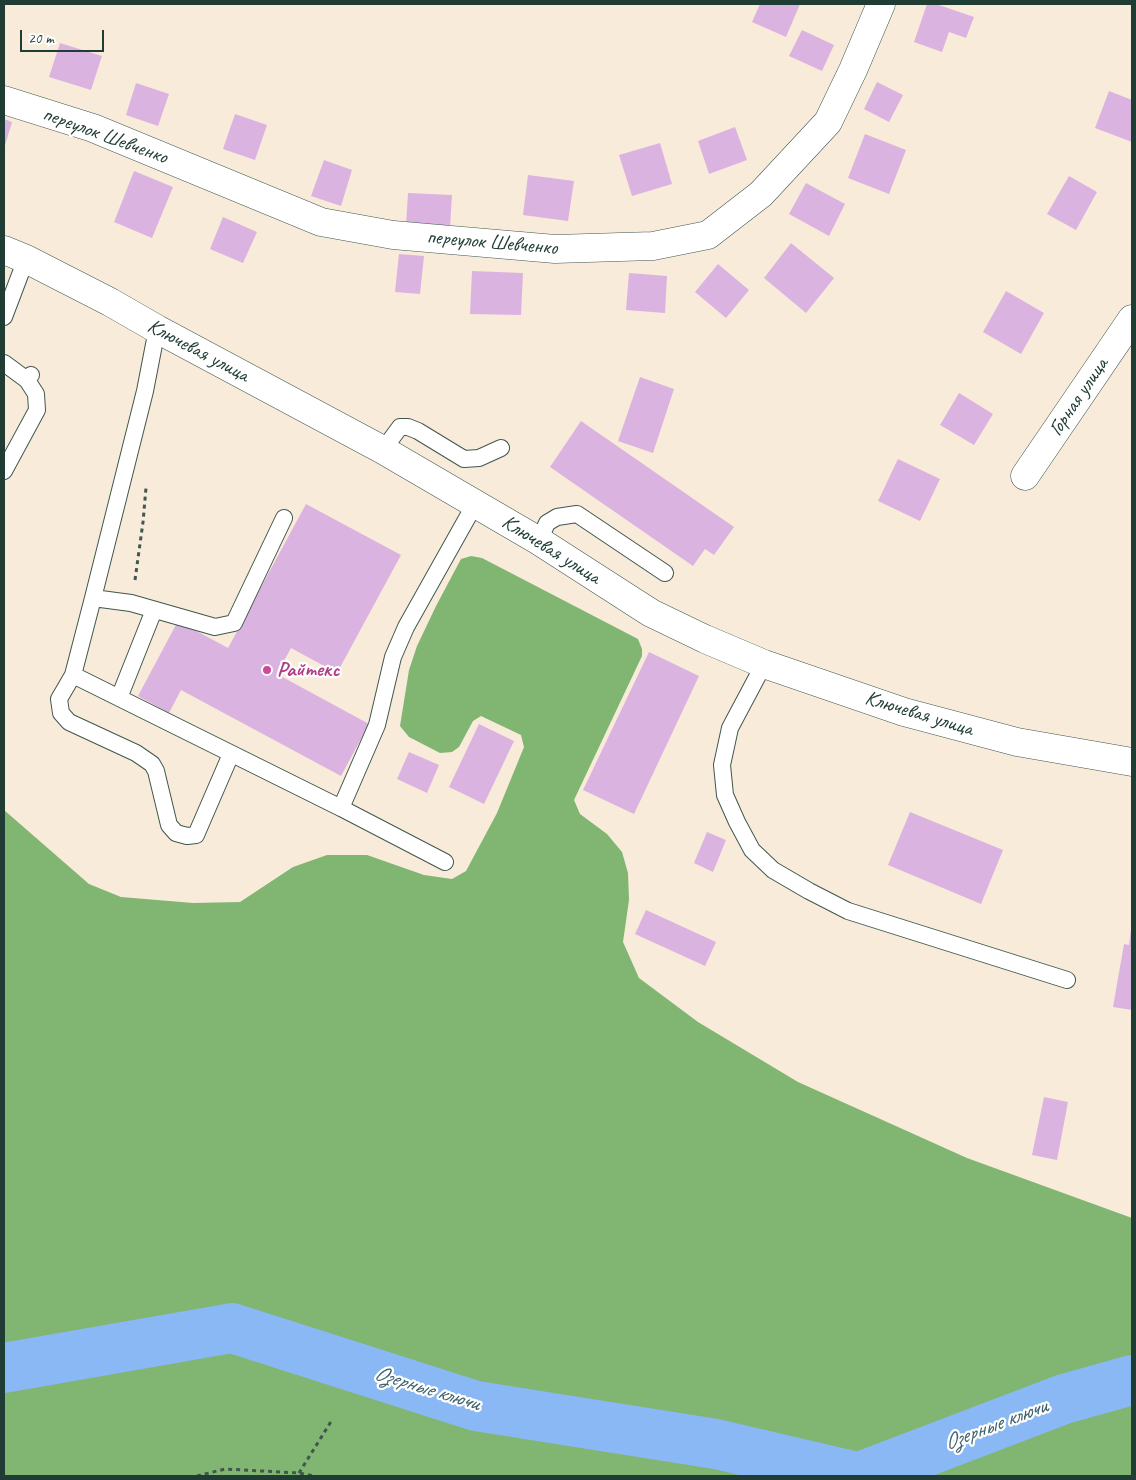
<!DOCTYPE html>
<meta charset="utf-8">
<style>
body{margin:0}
#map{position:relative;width:1136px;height:1480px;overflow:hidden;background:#f8ebda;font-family:Caveat,sans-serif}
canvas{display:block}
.frame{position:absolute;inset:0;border:5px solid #1f3d34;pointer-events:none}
.scale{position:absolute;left:20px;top:30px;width:84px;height:22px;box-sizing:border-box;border:2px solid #1f3d34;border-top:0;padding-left:6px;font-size:15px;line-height:18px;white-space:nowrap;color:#1f3d34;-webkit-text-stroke:4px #fff;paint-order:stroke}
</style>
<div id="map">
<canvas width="1136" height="1480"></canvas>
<div class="frame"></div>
<div class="scale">20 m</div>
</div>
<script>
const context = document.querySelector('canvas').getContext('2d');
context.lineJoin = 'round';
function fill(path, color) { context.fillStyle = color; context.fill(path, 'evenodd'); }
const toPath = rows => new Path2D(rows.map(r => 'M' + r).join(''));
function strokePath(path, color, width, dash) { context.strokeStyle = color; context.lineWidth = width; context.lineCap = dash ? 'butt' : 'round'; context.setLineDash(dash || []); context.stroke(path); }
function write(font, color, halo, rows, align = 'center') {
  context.font = font + ' Caveat,sans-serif'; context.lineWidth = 4.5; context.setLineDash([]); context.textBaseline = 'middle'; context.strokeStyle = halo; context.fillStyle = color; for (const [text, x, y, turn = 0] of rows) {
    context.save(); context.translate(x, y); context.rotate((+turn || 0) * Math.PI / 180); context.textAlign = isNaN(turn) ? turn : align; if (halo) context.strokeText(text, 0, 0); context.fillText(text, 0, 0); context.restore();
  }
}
const forest = toPath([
 [471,556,482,558,638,639,642,649,642,656,574,800,580,814,607,834,622,852,628,873,629,900,623,942,639,978,698,1022,798,1082,967,1158,1132,1218,1132,1476,4,1476,4,810,89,884,121,897,193,903,240,902,293,867,327,855,367,855,424,875,452,879,466,871,497,813,524,747,521,735,481,716,473,721,459,747,452,752,440,753,409,737,400,726,409,670,417,646,436,606,461,559]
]);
const river = toPath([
 [4,1368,232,1328,476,1406,716,1444,853,1476],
 [862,1476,1064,1399,1132,1380]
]);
const building = toPath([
 [760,4,800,4,786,37,752,22],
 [927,4,936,4,974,17,966,38,949,32,942,52,914,42],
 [802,30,834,45,822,71,789,56],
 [60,43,102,56,91,90,49,77],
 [877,82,903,95,889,122,864,109],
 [136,83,169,94,158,126,126,115],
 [1109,91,1132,100,1132,142,1095,128],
 [235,114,267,125,255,160,223,149],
 [4,119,12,122,4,149],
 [735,127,747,160,709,174,698,141],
 [865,134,906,150,889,194,848,178],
 [660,143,672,184,632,196,619,155],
 [324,160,352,170,341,206,311,196],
 [134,171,173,187,152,238,114,222],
 [528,175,574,181,568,221,523,215],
 [1069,176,1097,192,1076,230,1047,214],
 [806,183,845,204,829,236,789,214],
 [408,193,452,195,450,227,406,225],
 [223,217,257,232,243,263,210,249],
 [791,243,834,278,806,313,764,278],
 [399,254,424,256,420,294,395,292],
 [718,264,749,290,726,318,695,292],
 [472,271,523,273,521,315,470,314],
 [629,273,667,276,665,313,626,310],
 [1006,291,1044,313,1021,354,983,332],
 [640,377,674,389,653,453,618,441],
 [959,393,993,414,974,445,940,425],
 [581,421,734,527,714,555,705,549,693,566,550,467],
 [898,459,940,479,920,521,878,501],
 [306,504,401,555,337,673,291,648,277,674,369,724,341,776,181,690,169,713,138,696,178,621,228,648],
 [649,652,699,676,634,814,583,790],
 [479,724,514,741,484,804,449,787],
 [409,752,439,765,427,793,397,779],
 [910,812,1003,850,981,904,888,865],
 [707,832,726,840,713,872,694,863],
 [646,910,716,942,705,966,635,934],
 [1131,929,1132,929,1132,1010,1113,1007,1124,944,1129,945],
 [1044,1097,1068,1102,1057,1160,1032,1155]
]);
const path = toPath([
 [135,580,143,522,146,488],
 [299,1473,332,1420],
 [197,1476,225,1469,299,1473,315,1476]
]);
const lane = toPath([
 [4,317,26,259],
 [157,329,145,391,93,598,73,675,59,699,61,713,69,722,136,753,152,764,156,771,169,825,176,833,187,836,196,835,231,754],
 [4,363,27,380,31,375],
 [383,450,400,427,408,427,418,431,464,459,479,458,501,448],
 [4,471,37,410,36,394,27,380],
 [539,541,547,523,557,517,577,514,665,573],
 [93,598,131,603,215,627,234,623,284,518],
 [764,664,730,728,722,765,725,795,737,822,752,850,773,870,809,891,848,911,1067,980],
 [73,675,341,808,377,725,393,657,406,627,475,504],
 [119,698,154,610],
 [341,808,445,862]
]);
const street = toPath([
 [4,100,93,128,321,222,393,235,555,249,653,246,708,235,761,194,828,122,853,70,881,4],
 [4,250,26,259,110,302,157,329,383,450,539,541,651,613,705,639,764,664,904,712,1017,742,1132,762],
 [1025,476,1132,319]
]);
const markers = [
 [267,670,5,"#d1479c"]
];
const streetNames = [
 ["переулок Шевченко",105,136,20],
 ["переулок Шевченко",492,243,5],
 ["Ключевая улица",198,351,28],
 ["Горная улица",1079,397,-56],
 ["Ключевая улица",551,550,32],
 ["Ключевая улица",919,714,17]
];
const hotelNames = [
 ["Райтекс",277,670]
];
const waterNames = [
 ["Озерные ключи",427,1389,17],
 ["Озерные ключи",996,1425,-21]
];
fill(forest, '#80b671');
strokePath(river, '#89b8f4', 50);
fill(building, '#dbb3e1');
strokePath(lane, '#40574d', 18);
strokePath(street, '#40574d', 29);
strokePath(path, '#40574d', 3, [4, 4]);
strokePath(lane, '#fff', 16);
strokePath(street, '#fff', 28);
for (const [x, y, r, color] of markers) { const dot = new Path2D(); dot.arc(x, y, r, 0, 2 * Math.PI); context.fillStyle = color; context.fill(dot); strokePath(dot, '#fff', 2); }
write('21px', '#1f3d34', '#fff', streetNames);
write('bold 21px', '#b23c85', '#fff', hotelNames, 'left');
write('italic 22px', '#3f626e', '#fff', waterNames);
</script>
